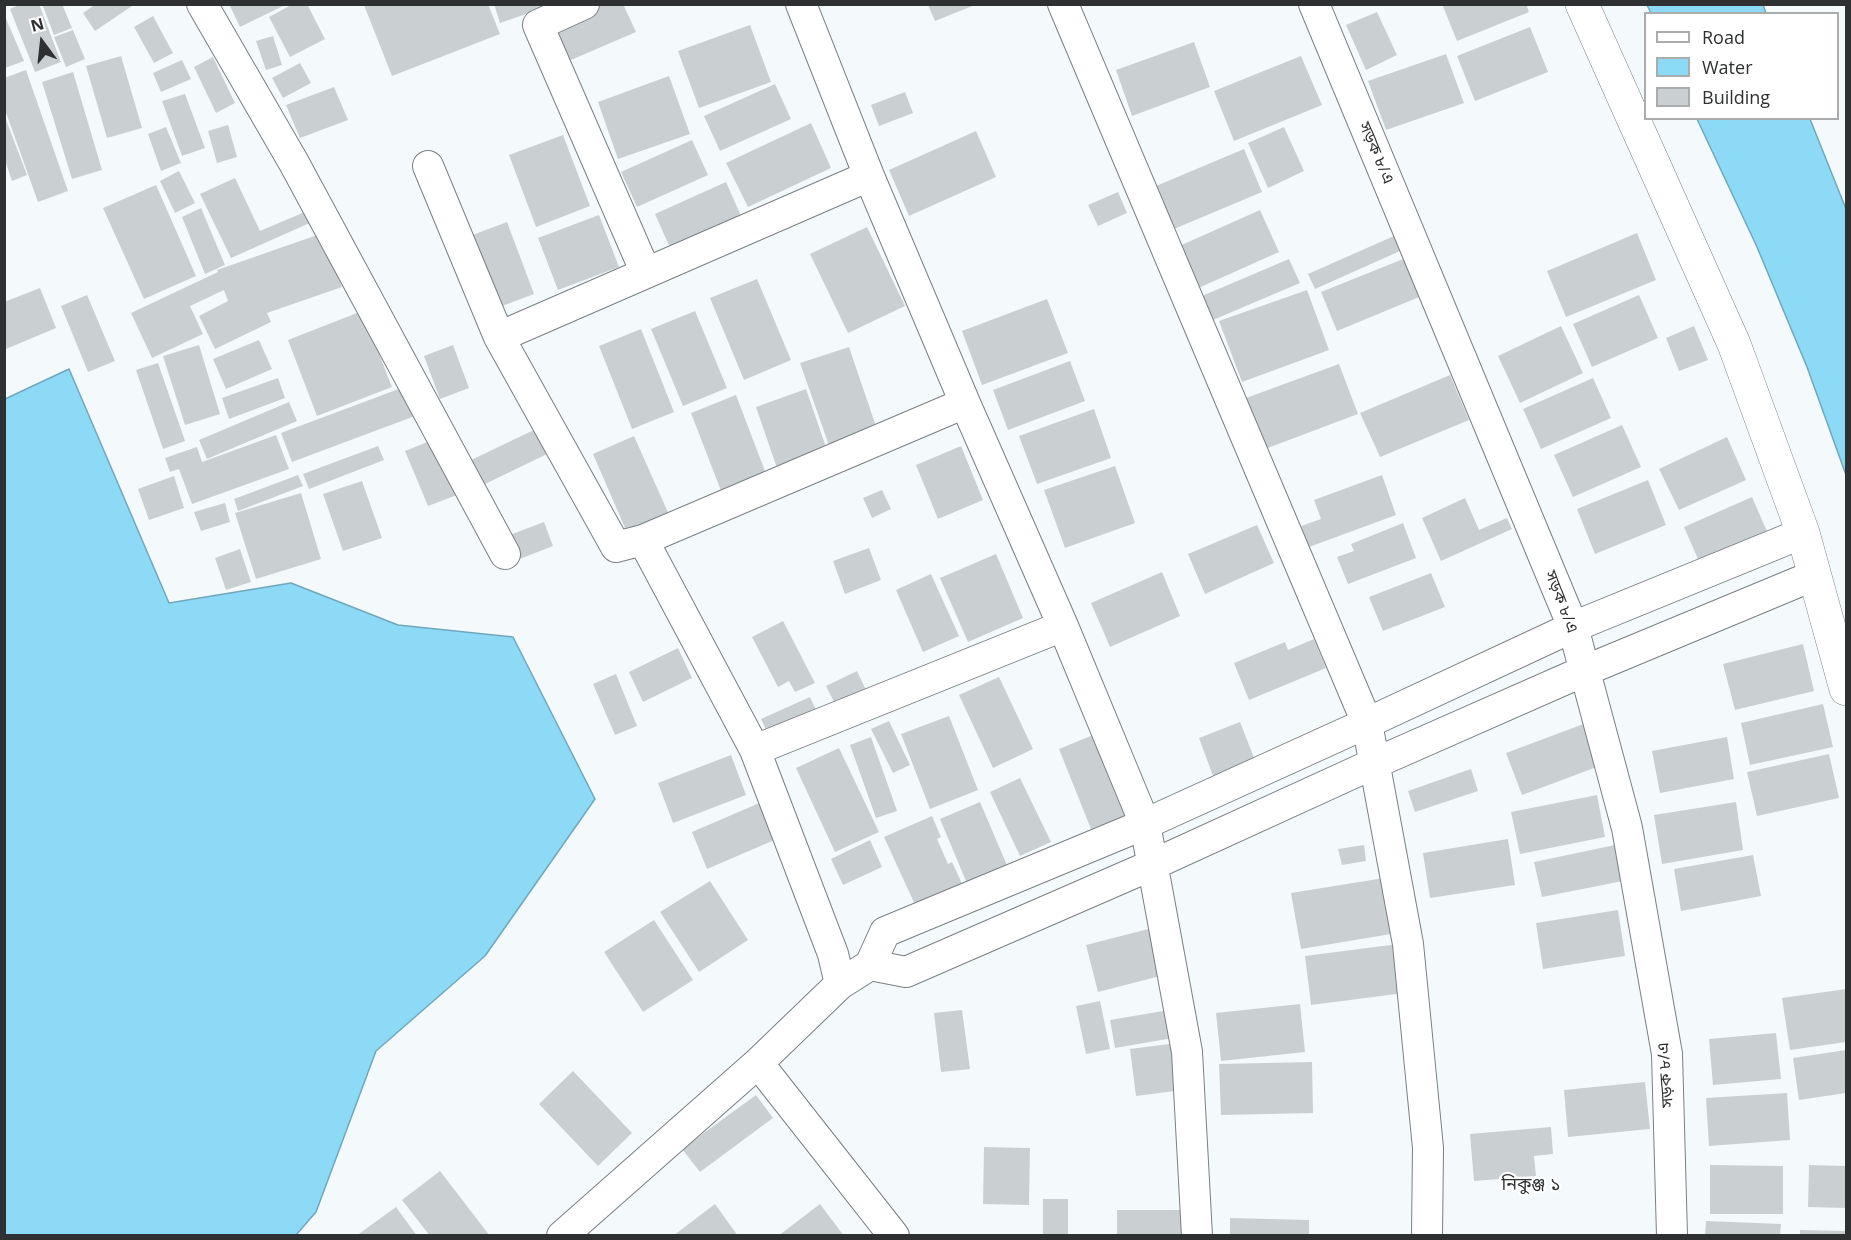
<!DOCTYPE html>
<meta charset="utf-8">
<style>
body{margin:0}
#map{position:relative;width:1851px;height:1240px;overflow:hidden;background:#f4fafc;font-family:"Open Sans",sans-serif}
canvas{display:block}
.frame{position:absolute;inset:0;border:6px solid #2e3031;pointer-events:none}
.legend{position:absolute;left:1644px;top:12px;width:195px;height:108px;box-sizing:border-box;background:#fff;border:2px solid #abacad;margin:0;padding:8px 10px;list-style:none;font-size:18px;color:#2e3031}
.legend li{display:flex;align-items:center;gap:12px;height:30px}
.legend b{width:30px;border:2px solid #abacad}
.north{position:absolute;left:12px;top:12px;width:60px;height:60px;-webkit-text-stroke:4px #fff;paint-order:stroke;rotate:345deg;font-size:16px;font-weight:700;line-height:24px;text-align:center;color:#2e3031}
.north::after{content:'';display:block;margin:auto;width:21px;height:27px;background:#2e3031;clip-path:polygon(50% 0,100% 100%,50% 72%,0 100%)}
</style>
<div id="map">
<canvas width="1851" height="1240"></canvas>
<div class="frame"></div>
<ul class="legend">
<li><b style="height:8px;background:#fff"></b>Road</li>
<li><b style="height:16px;background:#8ddaf6"></b>Water</li>
<li><b style="height:16px;background:#cad0d2"></b>Building</li>
</ul>
<div class="north">N</div>
</div>
<script>
const context = document.querySelector('canvas').getContext('2d');
context.lineJoin = 'round';
function fill(path, color) { context.fillStyle = color; context.fill(path, 'evenodd'); }
const toPath = rows => new Path2D(rows.map(r => 'M' + r).join(''));
function strokePath(path, color, width, dash) { context.strokeStyle = color; context.lineWidth = width; context.lineCap = dash ? 'butt' : 'round'; context.setLineDash(dash || []); context.stroke(path); }
function write(font, color, halo, rows, align = 'center') {
  context.font = font + ' "Open Sans","Noto Sans Bengali",sans-serif'; context.lineWidth = 4.5; context.setLineDash([]); context.textBaseline = 'middle'; context.strokeStyle = halo; context.fillStyle = color; for (const [text, x, y, turn = 0] of rows) {
    context.save(); context.translate(x, y); context.rotate((+turn || 0) * Math.PI / 180); context.textAlign = isNaN(turn) ? turn : align; if (halo) context.strokeText(text, 0, 0); context.fillText(text, 0, 0); context.restore();
  }
}
const water = toPath([
 [1647,5,1763,5,1766,13,1651,13,1647,5],
 [1697,119,1810,119,1846,209,1846,475,1807,367,1757,247,1697,119],
 [69,369,169,603,291,583,398,625,513,637,595,799,485,956,376,1051,316,1212,296,1235,5,1235,5,399,69,369]
]);
const building = toPath([
 [21,4,39,4,61,62,35,72,10,9],
 [42,4,62,4,72,28,54,35],
 [96,4,135,4,95,31,83,13],
 [229,4,287,4,240,27],
 [293,4,307,4,325,39,290,57,269,17],
 [366,4,488,4,500,34,392,76,364,5],
 [494,4,552,4,552,5,500,23],
 [602,4,623,4,636,32,564,63,549,28],
 [1442,4,1526,4,1529,12,1457,41],
 [928,5,975,5,935,21],
 [1377,12,1397,55,1366,70,1346,25],
 [5,16,24,61,5,68],
 [153,16,173,53,154,63,134,27],
 [750,25,771,82,699,108,678,51],
 [1530,27,1548,72,1475,101,1457,56],
 [73,30,85,59,66,67,54,37],
 [273,36,282,65,266,70,256,41],
 [1194,42,1210,87,1132,116,1116,70],
 [1446,54,1464,103,1386,130,1368,81],
 [121,56,142,128,107,138,86,66],
 [1301,56,1322,105,1234,141,1214,91],
 [213,57,235,103,216,113,194,67],
 [182,60,191,79,161,92,153,73],
 [300,63,311,83,283,98,272,78],
 [26,70,68,191,38,202,4,107,4,78],
 [73,72,102,170,72,179,42,82],
 [669,76,690,134,618,159,598,102],
 [775,84,791,119,720,151,704,116],
 [334,87,348,120,300,138,286,105],
 [905,92,913,113,879,126,871,105],
 [185,94,205,148,182,156,162,101],
 [5,117,27,175,12,181,5,160],
 [811,123,831,168,748,207,726,163],
 [228,125,237,157,217,163,208,131],
 [166,127,181,163,161,171,148,134],
 [1284,127,1304,171,1268,188,1248,143],
 [976,131,996,177,909,216,889,170],
 [563,135,590,206,536,227,509,155],
 [692,140,708,175,637,207,621,172],
 [1244,149,1262,192,1174,229,1156,186],
 [179,171,195,203,175,213,160,181],
 [235,178,260,231,307,211,312,222,231,258,200,194],
 [726,182,742,218,671,250,655,214],
 [156,185,196,276,144,299,103,208],
 [1118,192,1127,213,1098,226,1088,205],
 [201,208,225,265,205,274,182,217],
 [1260,210,1279,252,1194,290,1175,248],
 [599,215,619,267,558,290,538,238],
 [507,222,534,294,481,314,454,242],
 [867,227,905,306,848,333,810,254],
 [323,233,342,287,267,313,271,322,215,349,199,316,228,301,224,290,190,306,203,334,152,358,131,313,218,272,217,270],
 [1637,233,1656,280,1566,317,1547,271],
 [1394,236,1400,251,1315,289,1308,274],
 [1408,257,1424,295,1337,331,1321,292],
 [1289,259,1300,283,1213,320,1202,296],
 [757,279,791,360,744,380,710,298],
 [40,288,56,328,6,349,4,302],
 [1307,290,1329,350,1242,382,1219,321],
 [87,295,115,361,88,372,61,306],
 [1639,295,1658,338,1592,367,1573,324],
 [1047,299,1068,353,982,385,962,331],
 [362,311,392,387,317,416,288,340],
 [695,311,727,388,683,406,651,329],
 [1561,326,1583,373,1520,403,1498,356],
 [1694,326,1708,360,1679,371,1666,338],
 [641,329,674,412,632,429,599,346],
 [259,340,272,369,226,389,213,359],
 [199,345,220,414,185,425,163,356],
 [453,345,469,388,440,399,424,356],
 [849,347,880,438,832,454,800,363],
 [1070,361,1085,401,1008,430,993,390],
 [158,363,185,441,163,449,136,370],
 [1339,364,1358,414,1265,449,1246,398],
 [1450,375,1469,420,1380,457,1360,413],
 [278,378,285,398,229,419,222,398],
 [1593,378,1611,418,1541,449,1523,409],
 [412,384,423,413,292,462,281,433],
 [806,389,828,453,778,471,756,407],
 [736,395,768,479,723,496,691,413],
 [289,402,297,421,207,459,199,440],
 [1094,409,1111,458,1037,484,1019,436],
 [1622,425,1641,467,1573,497,1554,455],
 [536,429,547,454,481,486,469,461],
 [276,435,289,469,192,504,179,469,170,472,165,458,197,447,202,462],
 [634,436,670,517,628,535,593,454],
 [1727,437,1746,480,1679,510,1659,469],
 [435,439,457,495,428,506,405,451],
 [378,446,384,460,309,489,303,474],
 [961,446,983,500,938,519,916,465],
 [1115,466,1135,523,1065,548,1044,490],
 [298,475,303,486,238,511,234,499],
 [1382,475,1396,515,1309,547,1301,526,1321,519,1314,500],
 [174,476,184,508,149,520,138,489],
 [1648,480,1666,525,1595,554,1577,509],
 [362,481,382,538,343,551,323,494],
 [882,490,891,509,872,518,863,498],
 [301,493,321,559,256,579,235,513],
 [1752,497,1769,536,1701,566,1684,527],
 [1465,498,1479,530,1507,518,1512,529,1441,561,1422,518],
 [225,503,230,522,201,531,194,512],
 [544,522,553,546,517,560,507,536],
 [1403,523,1416,558,1348,584,1337,557,1354,551,1351,544],
 [1257,525,1274,563,1205,594,1188,554],
 [869,548,881,580,845,594,833,561],
 [240,549,251,582,226,590,215,558],
 [996,554,1023,618,968,642,940,578],
 [1162,572,1180,616,1110,647,1091,603],
 [1431,573,1445,607,1383,631,1369,597],
 [931,574,959,636,923,652,896,590],
 [783,621,815,683,795,692,789,681,778,687,752,637],
 [1314,639,1326,668,1249,700,1234,663,1285,642,1288,650],
 [1803,644,1814,691,1735,710,1723,664],
 [678,648,692,678,643,702,629,672],
 [857,671,866,690,835,704,826,686],
 [616,674,637,726,615,735,593,684],
 [999,677,1033,749,993,768,959,695],
 [810,697,818,714,769,736,761,719],
 [1823,704,1833,747,1750,765,1741,723],
 [949,716,978,790,930,809,901,734],
 [889,721,910,765,893,773,871,729],
 [1240,722,1258,768,1216,784,1199,738],
 [1586,723,1602,765,1522,795,1506,753],
 [1093,735,1126,816,1091,829,1059,749],
 [871,737,897,811,876,818,850,745],
 [1727,737,1734,779,1660,793,1652,751],
 [839,748,879,832,835,852,796,768],
 [1829,754,1839,798,1757,816,1747,772],
 [731,755,746,795,673,823,658,783],
 [1471,769,1478,791,1415,812,1408,791],
 [1020,778,1051,842,1020,856,990,792],
 [1597,795,1605,837,1520,854,1511,812],
 [771,798,786,835,707,869,692,832],
 [980,802,1012,877,971,893,940,819],
 [1736,802,1743,850,1662,864,1654,815],
 [932,816,941,837,937,839,948,864,952,862,964,888,917,909,884,837],
 [1508,839,1515,885,1430,898,1423,853],
 [870,840,882,867,843,885,831,859],
 [1364,845,1366,861,1342,865,1338,849],
 [1615,845,1623,881,1542,897,1534,862],
 [1753,855,1761,896,1681,911,1674,869],
 [1384,878,1391,934,1301,949,1291,893],
 [710,881,748,940,699,972,660,912],
 [1618,910,1625,956,1543,969,1536,923],
 [654,920,693,980,643,1012,604,952],
 [1156,927,1168,974,1098,992,1086,945],
 [1406,943,1412,992,1311,1005,1305,956],
 [1846,989,1846,1042,1790,1050,1782,998],
 [1100,1001,1110,1049,1086,1054,1076,1006],
 [1300,1004,1305,1052,1221,1061,1216,1013],
 [962,1010,970,1069,941,1072,934,1013],
 [1169,1010,1173,1038,1115,1048,1110,1020],
 [1776,1033,1781,1079,1713,1085,1709,1039],
 [1177,1043,1183,1090,1136,1096,1130,1049],
 [1846,1050,1846,1093,1799,1100,1793,1058],
 [1312,1062,1313,1113,1221,1115,1219,1064],
 [573,1071,632,1133,598,1166,539,1104],
 [1645,1082,1650,1129,1568,1137,1564,1090],
 [1787,1093,1790,1140,1709,1146,1706,1098],
 [756,1095,773,1118,700,1172,682,1149],
 [1551,1127,1553,1154,1534,1156,1536,1176,1474,1181,1470,1134],
 [984,1147,1030,1148,1029,1205,983,1204],
 [1710,1165,1783,1166,1783,1214,1710,1214],
 [1809,1165,1846,1166,1846,1208,1808,1207],
 [440,1171,490,1236,430,1236,402,1200],
 [1043,1199,1068,1199,1068,1236,1043,1236],
 [715,1204,738,1236,673,1236],
 [820,1204,844,1236,778,1236],
 [396,1207,417,1236,356,1236],
 [1117,1210,1190,1210,1191,1236,1117,1236],
 [1230,1218,1309,1220,1309,1236,1230,1236],
 [1706,1221,1781,1224,1780,1236,1705,1236],
 [1800,1230,1846,1231,1846,1236,1800,1236]
]);
const street = toPath([
 [202,4,294,163,505,554],
 [584,4,538,25,646,273],
 [801,4,869,176,965,403,1063,626,1145,824,1187,1052,1197,1236],
 [1063,4,1367,723,1408,944,1428,1148,1427,1236],
 [1314,4,1573,627,1627,828,1667,1054,1672,1236],
 [428,166,499,337,616,547,643,540,755,750,833,954,840,984],
 [499,337,869,176],
 [643,540,965,403],
 [755,750,1063,626],
 [870,965,906,972,1152,865,1373,764,1584,671,1815,575],
 [758,1063,894,1236],
 [562,1236,758,1063,840,984,870,965,885,932,1145,824,1367,723,1573,627,1803,533]
]);
const secondary = toPath([
 [1582,4,1734,344,1803,533,1846,689]
]);
const streetNames = [
 ["সড়ক ৮/এ",1376,153,67],
 ["সড়ক ৮/এ",1561,602,69],
 ["সড়ক ৮/এ",1666,1075,-94]
];
const neighbourhoodNames = [
 ["নিকুঞ্জ ১",1531,1185]
];
fill(water, '#8ddaf6');
strokePath(water, '#70a7bb', 1.5);
fill(building, '#cad0d2');
strokePath(street, '#7a7f82', 32);
strokePath(secondary, '#7a7f82', 34);
strokePath(street, '#fff', 30);
strokePath(secondary, '#fff', 33);
write('16px', '#2e3031', '#fff', streetNames);
write('18px', '#2e3031', '#fff', neighbourhoodNames);
</script>
